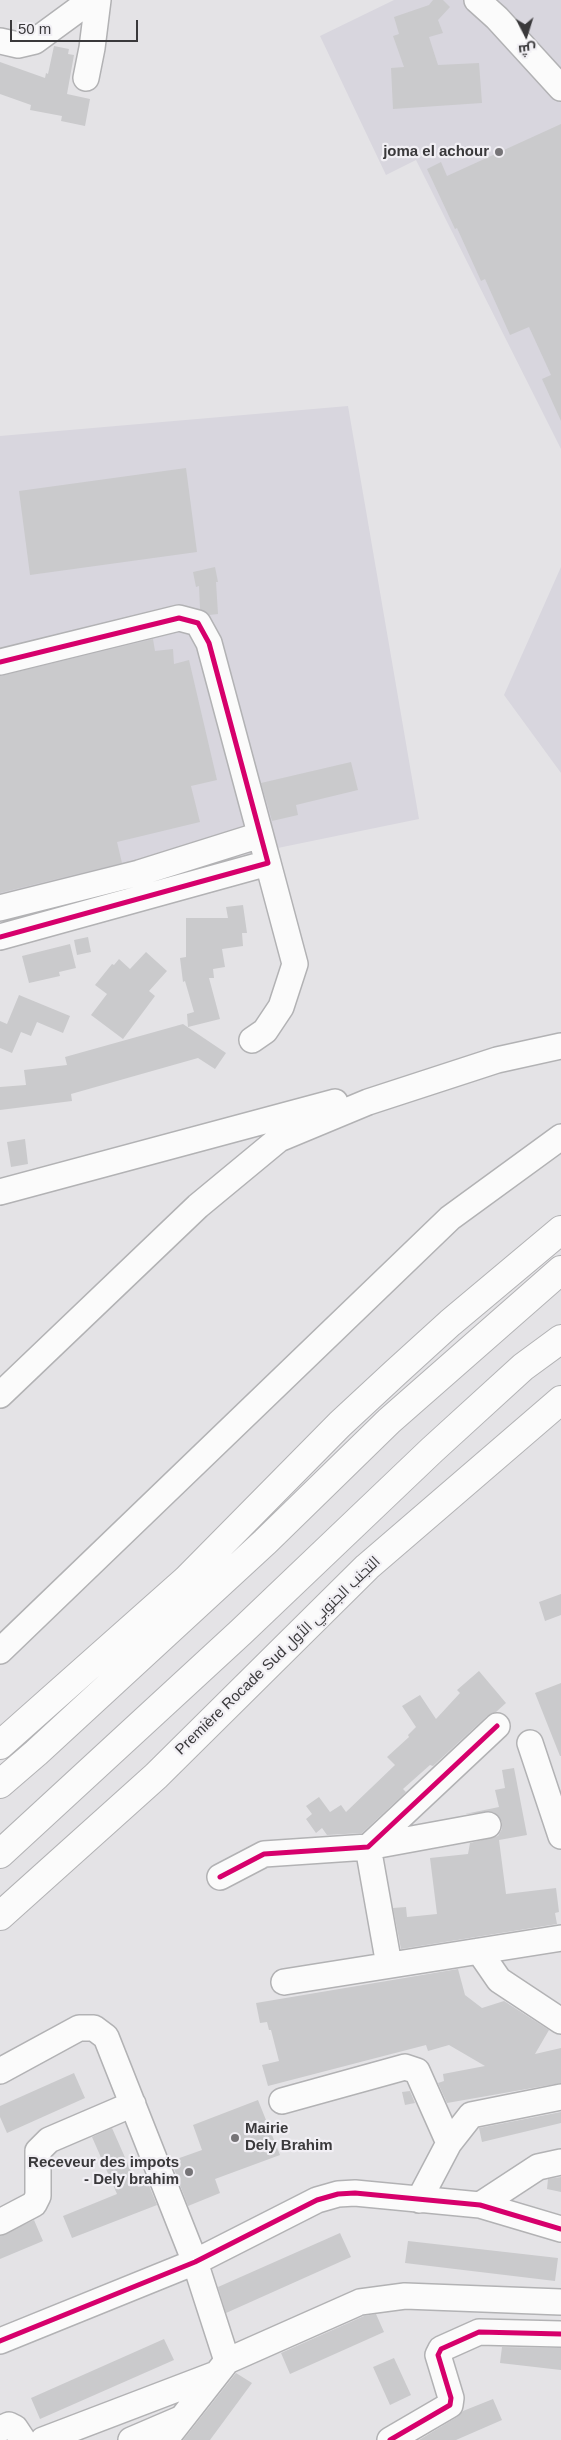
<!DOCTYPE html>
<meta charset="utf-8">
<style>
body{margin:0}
#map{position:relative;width:561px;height:2440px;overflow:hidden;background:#e4e3e6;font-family:Helvetica,Cairo,sans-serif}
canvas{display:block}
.north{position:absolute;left:501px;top:10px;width:50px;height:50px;-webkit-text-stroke:4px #f1eff4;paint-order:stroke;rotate:175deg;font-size:14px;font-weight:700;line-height:20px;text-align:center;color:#3a393b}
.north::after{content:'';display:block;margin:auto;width:18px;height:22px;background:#3a393b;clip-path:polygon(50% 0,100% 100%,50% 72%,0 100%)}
.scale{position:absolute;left:10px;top:20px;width:128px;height:22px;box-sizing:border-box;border:2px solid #3a393b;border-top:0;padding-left:6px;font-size:15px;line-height:18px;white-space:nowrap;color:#3a393b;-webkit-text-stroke:4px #f1eff4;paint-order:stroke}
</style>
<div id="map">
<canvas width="561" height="2440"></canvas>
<div class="north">ش</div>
<div class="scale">50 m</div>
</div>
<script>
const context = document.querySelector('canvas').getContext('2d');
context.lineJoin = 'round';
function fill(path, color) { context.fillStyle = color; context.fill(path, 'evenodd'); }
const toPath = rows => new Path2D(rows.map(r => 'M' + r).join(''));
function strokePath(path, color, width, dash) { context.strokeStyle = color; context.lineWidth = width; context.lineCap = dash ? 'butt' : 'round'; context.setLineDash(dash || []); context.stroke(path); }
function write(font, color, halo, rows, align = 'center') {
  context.font = font + ' Helvetica,Cairo,sans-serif'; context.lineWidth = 4.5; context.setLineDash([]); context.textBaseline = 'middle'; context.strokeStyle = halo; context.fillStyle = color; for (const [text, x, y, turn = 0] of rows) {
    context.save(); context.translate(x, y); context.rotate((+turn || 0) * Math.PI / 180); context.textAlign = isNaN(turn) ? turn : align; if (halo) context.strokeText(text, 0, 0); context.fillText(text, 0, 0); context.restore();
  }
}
const built = toPath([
 [394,0,561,0,561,449,416,160,386,175,320,36],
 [348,406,419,819,0,905,0,436],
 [561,567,561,773,504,695]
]);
const building = toPath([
 [433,0,443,0,450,7,438,20,443,33,429,37,438,65,479,63,482,103,393,109,391,68,404,67,393,36,399,34,394,17,429,5],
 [54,46,69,49,68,54,74,55,67,94,90,99,85,126,61,121,62,116,30,110,31,105,0,94,0,62,45,78,46,73,48,74],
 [561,124,561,421,542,379,551,375,529,327,510,335,485,279,481,281,457,228,455,229,427,169,441,162,447,176],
 [186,468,197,552,30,575,19,491],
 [215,567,218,582,216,582,218,614,209,615,200,609,199,586,196,587,193,572],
 [153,639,155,651,173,649,174,664,189,660,217,780,191,786,200,822,117,842,122,863,0,893,0,676],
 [351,762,358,790,296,805,298,815,272,821,261,783],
 [243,905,247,933,242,933,243,946,222,949,225,967,213,969,214,978,209,978,220,1019,188,1027,187,1014,194,1012,185,981,183,982,180,958,186,957,186,918,228,918,226,907],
 [88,937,91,952,77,955,74,940],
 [70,944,76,968,59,972,60,976,29,983,22,956],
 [146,952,167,971,149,991,155,996,123,1039,91,1015,107,994,95,985,112,964,114,965,119,959,130,969],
 [19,995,70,1016,63,1033,37,1022,31,1036,21,1032,12,1053,0,1048,0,1021,7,1024],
 [183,1024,226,1053,215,1069,198,1058,71,1094,72,1101,0,1110,0,1087,26,1085,24,1070,67,1065,65,1057],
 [25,1139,28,1164,11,1167,7,1142],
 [561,1594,561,1615,545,1621,539,1602],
 [479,1671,506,1703,496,1712,487,1716,433,1766,430,1765,403,1789,406,1792,362,1833,327,1835,322,1828,316,1833,306,1819,312,1814,306,1806,319,1797,330,1812,341,1805,346,1812,395,1765,387,1757,409,1737,408,1735,416,1727,402,1706,420,1695,436,1719,460,1693,457,1690],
 [561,1683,561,1756,560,1756,535,1693],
 [514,1768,527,1835,499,1840,506,1894,556,1888,559,1912,555,1913,557,1924,401,1949,393,1908,406,1907,407,1917,437,1914,430,1858,468,1854,470,1843,498,1836,502,1829,502,1822,493,1812,465,1814,499,1807,495,1790,505,1788,502,1770],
 [458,1969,465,1995,482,2008,504,2001,549,2030,535,2054,561,2048,561,2083,447,2103,438,2083,444,2081,443,2074,485,2066,449,2045,428,2051,426,2045,268,2086,262,2065,279,2061,271,2030,269,2030,267,2022,260,2023,256,2003],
 [74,2073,85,2098,7,2133,0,2117,0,2106],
 [410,2091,415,2103,405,2105,402,2092],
 [258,2100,280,2155,215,2179,220,2193,188,2206,171,2161,202,2150,193,2125],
 [561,2112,561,2123,482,2142,479,2128],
 [112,2128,138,2187,148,2183,157,2205,72,2238,63,2216,117,2194,92,2137],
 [561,2177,561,2192,547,2189,548,2179],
 [34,2220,43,2241,0,2259,0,2236],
 [340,2233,351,2257,226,2313,218,2287],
 [408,2241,558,2258,555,2281,405,2263],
 [376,2314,384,2332,290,2374,281,2353,364,2316],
 [164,2339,174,2360,40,2419,31,2398],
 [502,2347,561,2348,561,2370,500,2363],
 [394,2358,411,2395,390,2405,373,2367],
 [236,2373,252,2383,210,2440,183,2440],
 [493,2399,502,2420,456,2440,419,2440,457,2417,463,2411]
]);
const minor = toPath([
 [477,0,497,18,561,88],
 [0,41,18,45,35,41,91,0],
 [86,78,92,48,98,0],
 [0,662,179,618,198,623,209,643,268,863,0,937],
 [0,908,139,873,260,835],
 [252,1040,265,1031,281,1007,295,964,268,863],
 [0,1192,335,1102],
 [0,1395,198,1206,279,1139,368,1102,497,1060,561,1046],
 [0,1651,450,1218,561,1137],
 [530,1743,561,1836],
 [220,1877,264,1854,368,1847,497,1726],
 [479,1951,499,1980,561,2021],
 [389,1965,368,1847,488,1825],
 [284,1982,561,1938],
 [0,2071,79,2028,94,2028,106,2037,195,2262,227,2361],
 [282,2101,405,2067,417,2071,449,2143],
 [419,2200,449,2143,471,2115,561,2097],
 [480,2205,538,2167,561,2162],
 [0,2222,34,2204,38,2196,38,2151,49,2140,133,2104],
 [0,2341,195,2262,317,2200,338,2194,355,2193,480,2205,561,2229],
 [0,2429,9,2425,15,2428,23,2440],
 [43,2440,216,2374],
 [131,2440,180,2419],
 [165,2440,227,2361,360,2302,405,2296,561,2302],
 [390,2440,450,2405,451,2398,438,2355,441,2349,479,2332,561,2334]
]);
const highway = toPath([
 [0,1745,186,1580,340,1424,395,1373,450,1323,561,1230],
 [0,1784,36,1753,265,1542,389,1421,561,1270],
 [0,1854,241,1632,432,1450,523,1367,561,1339],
 [0,1916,156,1776,367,1567,561,1400]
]);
const cycleway = toPath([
 [0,662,179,618,198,623,209,643,268,863,0,937],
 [220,1877,264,1854,368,1847,497,1726],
 [0,2341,195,2262,317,2200,338,2194,355,2193,480,2205,561,2229],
 [390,2440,450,2405,451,2398,438,2355,441,2349,479,2332,561,2334]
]);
const markers = [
 [499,152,5,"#767477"],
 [235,2138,5,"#767477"],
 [189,2172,5,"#767477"]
];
const poiNames = [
 ["joma el achour",489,152],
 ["Mairie",245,2129,"left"],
 ["Dely Brahim",245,2146,"left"],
 ["Receveur des impots",179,2163],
 ["- Dely brahim",179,2180]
];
const streetNames = [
 ["Première Rocade Sud التجنب الجنوبي الأول",278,1656,-44]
];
fill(built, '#d8d6de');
fill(building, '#cacacc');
strokePath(minor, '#b2b2b4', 28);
strokePath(highway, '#b2b2b4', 30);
strokePath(minor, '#fbfbfb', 25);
strokePath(highway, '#fbfbfb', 28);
strokePath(cycleway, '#d6006c', 5);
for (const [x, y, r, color] of markers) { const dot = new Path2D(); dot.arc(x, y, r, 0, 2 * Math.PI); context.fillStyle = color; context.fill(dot); strokePath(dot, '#f1eff4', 2); }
write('bold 15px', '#3a393b', '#f1eff4', poiNames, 'right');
write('15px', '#3a393b', '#f1eff4', streetNames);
</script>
